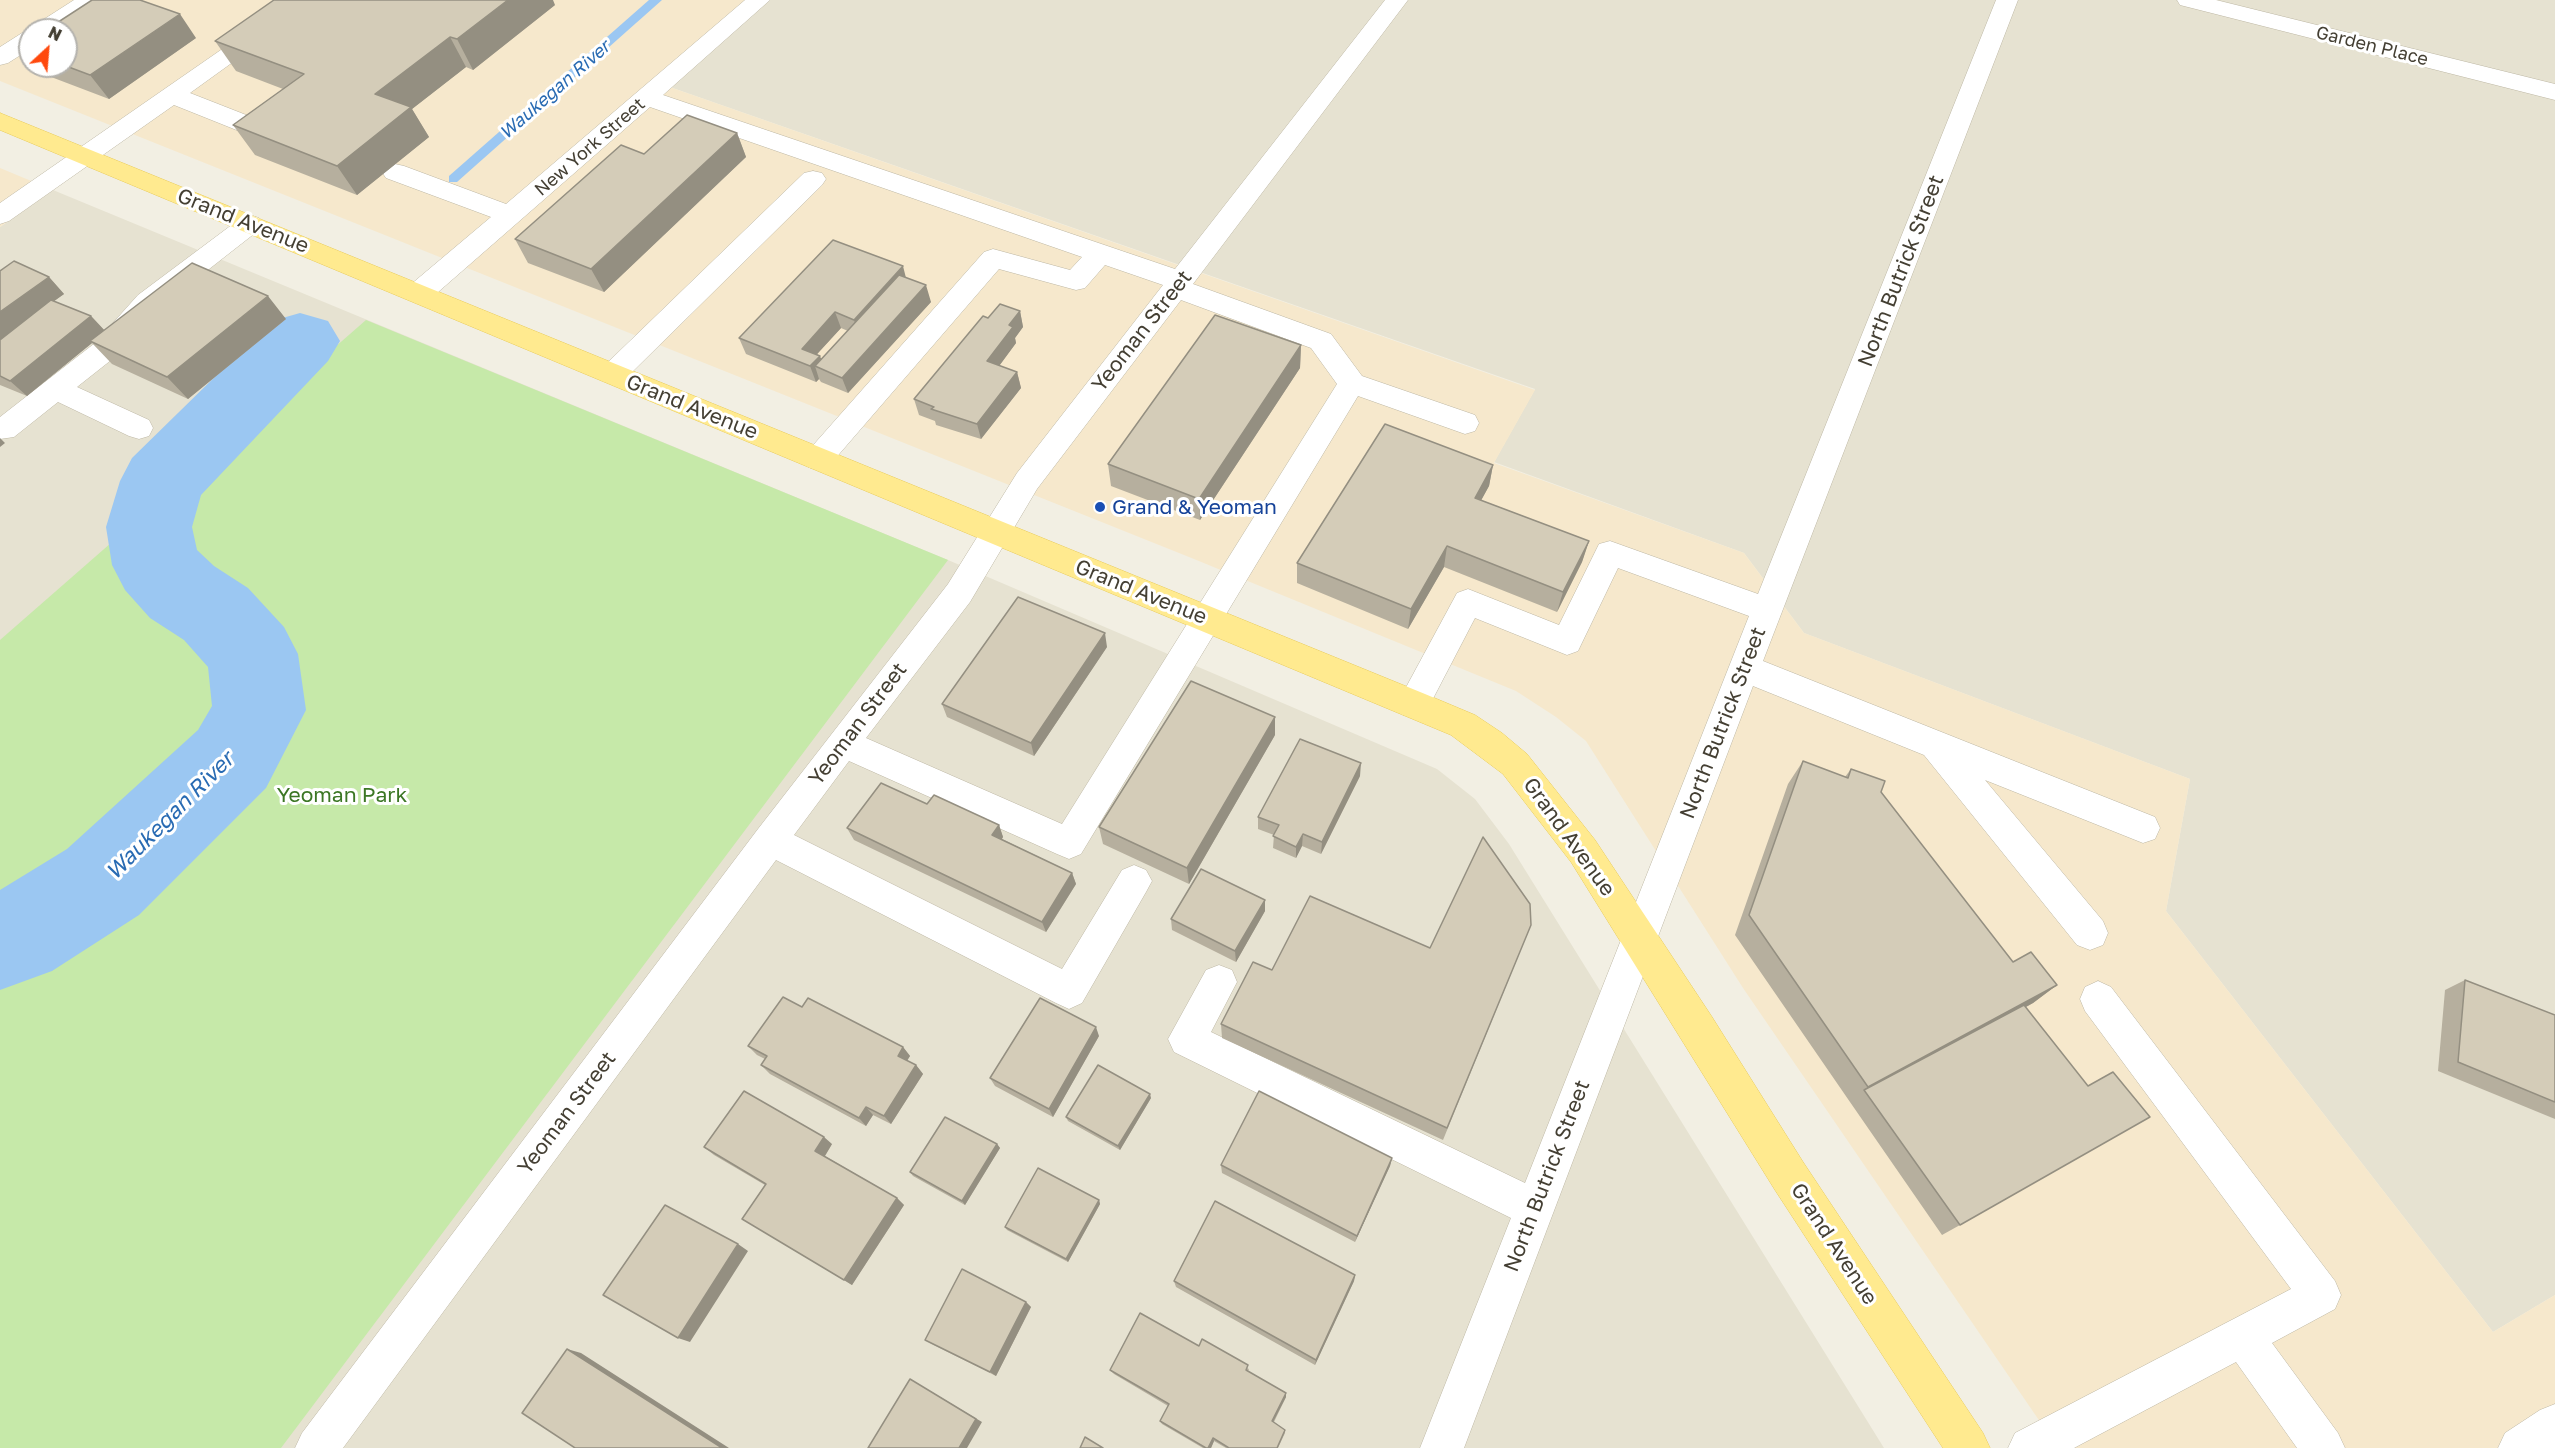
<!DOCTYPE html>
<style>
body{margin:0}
#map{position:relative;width:2555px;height:1448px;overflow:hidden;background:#f2efe3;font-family:"Golos Text",sans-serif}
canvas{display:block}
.north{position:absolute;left:18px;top:18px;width:60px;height:60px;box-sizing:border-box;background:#fff;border:2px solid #b4b2ad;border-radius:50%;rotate:26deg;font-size:16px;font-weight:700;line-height:24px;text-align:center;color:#443f33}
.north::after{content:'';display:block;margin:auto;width:21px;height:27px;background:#ff490d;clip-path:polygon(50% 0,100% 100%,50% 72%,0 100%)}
</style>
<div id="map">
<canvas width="2555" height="1448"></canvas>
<div class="north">N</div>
</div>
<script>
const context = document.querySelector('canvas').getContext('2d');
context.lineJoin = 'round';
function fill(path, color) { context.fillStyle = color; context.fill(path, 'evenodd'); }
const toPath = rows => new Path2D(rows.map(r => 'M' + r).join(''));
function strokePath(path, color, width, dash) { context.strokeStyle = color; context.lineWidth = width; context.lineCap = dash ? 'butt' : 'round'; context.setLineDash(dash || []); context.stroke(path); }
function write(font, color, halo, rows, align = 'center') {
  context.font = font + ' "Golos Text",sans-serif'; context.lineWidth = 6; context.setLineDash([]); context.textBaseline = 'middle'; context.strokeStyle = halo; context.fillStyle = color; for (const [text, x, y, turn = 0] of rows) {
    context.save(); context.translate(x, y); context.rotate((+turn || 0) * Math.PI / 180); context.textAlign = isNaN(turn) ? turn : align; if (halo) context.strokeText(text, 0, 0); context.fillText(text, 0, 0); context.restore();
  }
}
const residential = toPath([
 [761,0,2555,0,2555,1295,2493,1332,2166,911,2190,779,1804,633,1744,553,1494,462,1535,389,664,85],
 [53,190,948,560,1437,769,1475,799,1509,844,1884,1448,0,1448,0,227]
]);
const commercial = toPath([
 [0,0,761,0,664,85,1535,390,1494,463,1744,553,1804,633,2190,779,2166,911,2493,1332,2555,1295,2555,1448,2058,1448,1743,988,1586,741,1556,717,1516,691,1194,559,0,81],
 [30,30,66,30,66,66,30,66],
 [0,168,53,190,0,227]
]);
const green = toPath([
 [366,320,948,560,281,1448,0,1448,0,640]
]);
const stream = toPath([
 [649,0,662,0,457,182,449,182,449,176,649,0]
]);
const river = toPath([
 [300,313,328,321,340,341,328,361,201,495,192,527,197,550,214,566,248,588,284,627,298,654,306,710,266,788,139,915,52,971,0,990,0,890,67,849,198,730,212,706,208,667,184,640,150,618,125,590,112,565,106,527,120,481,132,458,272,321,300,313]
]);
const minor = toPath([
 [74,0,101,0,59,30,31,30,35,25,74,0],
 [293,0,319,0,190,93,282,129,285,135,282,141,273,143,264,141,174,105,9,221,0,224,0,203,293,0],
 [745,0,770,0,663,95,1175,269,1385,0,1408,0,1193,284,1331,334,1362,376,1475,415,1479,423,1475,431,1465,434,1358,396,1081,854,1069,859,1057,854,849,761,794,835,1062,969,1122,870,1134,865,1146,870,1152,881,1146,892,1082,1003,1069,1009,1056,1003,776,860,343,1448,295,1448,302,1433,758,829,948,584,1017,473,1163,285,1105,265,1085,288,1076,290,999,269,828,467,818,470,808,467,803,459,808,451,984,252,993,249,1070,270,1082,257,650,107,429,300,419,302,409,300,406,293,409,286,491,217,386,178,382,172,386,166,395,164,404,166,506,204,745,0],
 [1181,300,1311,348,1337,384,1062,824,866,738,970,602,1037,489,1181,300],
 [1996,0,2018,0,1763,661,2155,817,2160,828,2155,839,2143,843,1985,780,2103,921,2108,933,2103,945,2090,950,2077,945,1924,755,1753,686,1464,1448,1420,1448,1511,1218,1174,1052,1168,1039,1206,970,1219,965,1232,970,1237,982,1211,1032,1525,1183,1749,616,1618,568,1578,651,1567,655,1475,618,1425,714,1413,718,1401,714,1397,704,1457,593,1468,589,1559,625,1599,544,1610,541,1758,594,1996,0],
 [2177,0,2216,0,2555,84,2555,100,2180,5,2177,0],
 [30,31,30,49,8,63,0,65,0,47,22,33,30,31],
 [813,171,822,173,826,179,822,185,623,381,613,384,603,381,599,374,603,367,804,173,813,171],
 [250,215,259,218,263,224,259,230,158,309,115,357,77,387,149,420,153,428,149,436,139,439,129,436,58,402,14,437,0,439,0,417,95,343,138,295,241,218,250,215],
 [2098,981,2111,987,2335,1281,2341,1295,2335,1309,2272,1343,2338,1433,2345,1448,2297,1448,2236,1362,2074,1448,2008,1448,2015,1433,2291,1289,2085,1011,2080,999,2085,987,2098,981],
 [2555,1404,2555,1448,2498,1448,2505,1433,2540,1410,2555,1404]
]);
const major = toPath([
 [0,113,1425,694,1475,715,1502,733,1527,754,1595,840,1712,1017,1803,1162,1983,1433,1990,1448,1943,1448,1775,1190,1571,862,1503,774,1451,735,0,130,0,113]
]);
const wall = toPath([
 [555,5,473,70,466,67,412,109,429,137,357,195,255,155,233,125,283,89,236,71,215,41],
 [196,38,109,99,38,72,34,66,66,66],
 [30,40,30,61,19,47],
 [737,133,746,157,604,292,528,263,515,239,644,154],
 [49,277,64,294,54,301,91,316,104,330,286,319,188,399,112,364,92,343,27,396,0,385,0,340],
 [906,278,931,302,848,393,821,382,819,379,816,382,746,354,739,338],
 [841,328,848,331,821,359,817,354],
 [1020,311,1023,327,1015,338,1016,343,999,366,1017,372,1021,388,981,439,936,425,935,421,919,415,914,399,988,318],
 [1301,345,1300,368,1200,520,1111,486,1108,464],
 [1493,465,1489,486,1481,500,1589,541,1582,562,1557,612,1444,567,1408,629,1297,583,1297,563],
 [1107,647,1034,756,947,717,942,704],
 [1275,735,1189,884,1103,844,1099,827],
 [1803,761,1845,777,1851,769,1881,792,2013,962,2057,985,2033,1003,2026,1007,1960,1225,1942,1235,1850,1102,1735,935,1788,784],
 [1360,776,1321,854,1302,846,1296,858,1273,848,1274,835,1258,829,1258,817],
 [927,804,999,825,1003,837,1002,839,1072,873,1076,884,1046,932,854,840,847,828],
 [1265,900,1265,911,1236,962,1172,930,1171,919],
 [1531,925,1443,1140,1222,1038,1221,1024,1430,948],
 [2465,980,2555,1015,2555,1119,2438,1071,2445,990],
 [802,1007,903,1047,910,1056,907,1061,916,1065,923,1074,891,1124,873,1115,866,1126,770,1074,761,1065,765,1059,757,1055,748,1046],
 [1099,1036,1053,1117,995,1086,990,1078],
 [1151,1098,1120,1150,1068,1121,1066,1117],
 [832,1144,825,1156,897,1198,904,1205,852,1285,742,1219,765,1185,714,1155,704,1147],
 [997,1144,1000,1148,965,1205,913,1176,910,1172],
 [1392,1158,1390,1166,1355,1242,1222,1173,1221,1165],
 [1099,1200,1100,1204,1068,1262,1007,1230,1005,1227],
 [1355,1275,1354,1281,1315,1365,1176,1287,1174,1281],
 [1026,1302,1031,1307,996,1376,932,1344,925,1340],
 [1199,1346,1249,1369,1248,1371,1286,1393,1286,1397,1274,1422,1285,1430,1285,1433,1278,1448,1226,1448,1214,1441,1211,1448,1203,1448,1162,1424,1160,1421,1168,1406,1114,1374,1110,1370]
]);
const shadedWall = toPath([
 [508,0,553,0,555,5,473,70,457,39],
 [180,14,196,38,109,99,90,75],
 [450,37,466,67,412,109,429,137,357,195,337,166,375,94],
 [737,133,746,157,604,292,591,269],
 [903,266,907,282,859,336,854,320],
 [49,277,64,294,0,340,0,312],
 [926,285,931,302,848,393,842,378],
 [268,296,286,319,188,399,167,377],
 [1020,311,1023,327,1015,338,1016,343,991,377,987,361,1009,325],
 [835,312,841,328,808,364,802,349],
 [91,316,106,332,90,341,92,343,27,396,10,381],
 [1301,345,1300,368,1200,520,1199,499],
 [820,356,826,371,815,366,819,379,816,382,810,366],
 [1017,372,1021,388,981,439,977,424],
 [0,438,5,443,0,447],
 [1493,465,1489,486,1471,519,1475,498],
 [1589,541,1582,562,1557,612,1563,592],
 [1447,546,1444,567,1408,629,1411,609],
 [1105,633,1107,647,1034,756,1031,743],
 [1275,717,1275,735,1189,884,1187,868],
 [1361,763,1360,776,1321,854,1322,842],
 [999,825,1003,837,997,847,992,835],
 [1303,834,1302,846,1296,858,1296,847],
 [1072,873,1076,884,1046,932,1042,922],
 [1265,900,1265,911,1236,962,1235,951],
 [2057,985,2033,1003,1867,1093,1864,1090,1868,1087],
 [1096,1027,1099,1036,1053,1117,1049,1109],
 [903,1047,910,1056,904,1065,898,1056],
 [916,1065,923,1074,891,1124,884,1116],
 [1150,1094,1151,1098,1120,1150,1118,1146],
 [866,1107,873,1115,866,1126,859,1118],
 [824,1137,832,1144,823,1159,815,1151],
 [997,1144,1000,1148,965,1205,962,1201],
 [1392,1158,1390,1166,1355,1242,1357,1236],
 [897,1198,904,1205,852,1285,844,1280],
 [1099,1200,1100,1204,1068,1262,1066,1259],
 [738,1244,748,1251,690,1342,678,1338],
 [1355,1275,1354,1281,1315,1365,1316,1360],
 [1026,1302,1031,1307,996,1376,990,1372],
 [567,1349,581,1353,729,1448,722,1448],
 [910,1379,982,1422,967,1448,959,1448],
 [1286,1393,1286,1397,1272,1424,1272,1421],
 [1213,1438,1214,1441,1211,1448,1208,1448]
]);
const building = toPath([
 [92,0,140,0,180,14,90,75,66,66,66,30,46,30,92,0],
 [274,0,508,0,457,39,450,37,375,94,411,107,337,166,233,125,304,74,215,41,274,0],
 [30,40,30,52,19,47,30,40],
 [687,115,737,133,591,269,515,239,621,145,644,154,687,115],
 [833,240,903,266,854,320,835,312,802,349,820,356,810,366,739,338,833,240],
 [14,261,49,277,0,312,0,271,14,261],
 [192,263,268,296,167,377,90,341,192,263],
 [899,275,926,285,842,378,815,366,899,275],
 [51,300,91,316,10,381,0,376,0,340,51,300],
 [1000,304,1020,311,1009,325,1013,327,987,361,1017,372,977,424,931,409,934,407,914,399,983,316,988,318,1000,304],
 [1215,315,1301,345,1199,499,1108,464,1215,315],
 [1385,424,1493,465,1475,498,1589,541,1563,592,1447,546,1411,609,1297,563,1385,424],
 [1018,597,1105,633,1031,743,942,704,1018,597],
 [1191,681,1275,717,1187,868,1099,827,1191,681],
 [1300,739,1361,763,1322,842,1303,834,1296,847,1273,836,1279,825,1258,817,1300,739],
 [1803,761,1848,778,1851,769,1885,781,1881,792,2013,962,2031,952,2057,985,1868,1087,1749,915,1803,761],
 [881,783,927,804,934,795,999,825,992,835,1072,873,1042,922,847,828,881,783],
 [1483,837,1530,904,1531,925,1447,1128,1221,1024,1253,962,1272,970,1310,896,1430,948,1483,837],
 [1201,869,1265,900,1235,951,1171,919,1201,869],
 [2465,980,2555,1015,2555,1102,2458,1062,2465,980],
 [783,997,802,1007,808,998,903,1047,898,1056,916,1065,884,1116,866,1107,859,1118,761,1065,767,1056,748,1046,783,997],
 [1040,998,1096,1027,1049,1109,990,1078,1040,998],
 [2024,1005,2088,1086,2113,1072,2150,1117,1960,1225,1864,1090,2024,1005],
 [1098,1065,1150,1094,1118,1146,1066,1117,1098,1065],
 [744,1091,824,1137,815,1151,897,1198,844,1280,742,1219,766,1184,704,1147,744,1091],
 [1259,1091,1392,1158,1357,1236,1221,1165,1259,1091],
 [945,1117,997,1144,962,1201,910,1172,945,1117],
 [1038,1168,1099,1200,1066,1259,1005,1227,1038,1168],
 [1215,1201,1355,1275,1316,1360,1174,1281,1215,1201],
 [665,1205,738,1244,678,1338,603,1295,665,1205],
 [962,1269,1026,1302,990,1372,925,1340,962,1269],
 [1140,1313,1199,1346,1202,1339,1248,1365,1246,1370,1286,1393,1272,1421,1285,1430,1277,1448,1229,1448,1213,1438,1208,1448,1206,1448,1160,1421,1169,1404,1110,1370,1140,1313],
 [567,1349,722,1448,575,1448,522,1413,567,1349],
 [910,1379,976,1419,959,1448,868,1448,910,1379],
 [1085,1437,1103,1448,1080,1448,1085,1437]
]);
const markers = [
 [1100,507,6,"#1a4fb4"]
];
const farStreetnames = [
 ["Garden Place",2372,46,14],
 ["New York Street",590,147,-41]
];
const farWaternames = [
 ["Waukegan River",555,90,-41]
];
const streetNames = [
 ["Grand Avenue",243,221,22],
 ["North Butrick Street",1901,271,-69],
 ["Yeoman Street",1142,331,-52],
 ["Grand Avenue",692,407,22],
 ["Grand Avenue",1141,592,22],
 ["North Butrick Street",1723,723,-69],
 ["Yeoman Street",858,724,-53],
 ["Grand Avenue",1569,837,54],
 ["Yeoman Street",567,1113,-53],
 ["North Butrick Street",1547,1176,-69],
 ["Grand Avenue",1834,1244,57]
];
const transitNames = [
 ["Grand & Yeoman",1112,507]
];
const parkNames = [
 ["Yeoman Park",342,795]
];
const waterNames = [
 ["Waukegan River",170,816,-45]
];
fill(residential, '#e6e2d1');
fill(commercial, '#f6e8cc');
fill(green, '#c6e9a9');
fill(stream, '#9bc7f2');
fill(river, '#9bc7f2');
strokePath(minor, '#beb8a5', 1);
strokePath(major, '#e8cb5b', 1);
fill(minor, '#fff');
fill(major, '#ffea8f');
fill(wall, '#b6af9e');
fill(shadedWall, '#948f81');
fill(building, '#d4ccb8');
strokePath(building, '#948f81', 1.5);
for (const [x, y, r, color] of markers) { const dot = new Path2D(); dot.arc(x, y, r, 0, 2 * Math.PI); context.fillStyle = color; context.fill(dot); strokePath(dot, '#fff', 2); }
write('18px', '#443f33', '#fff', farStreetnames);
write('italic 18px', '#296bb3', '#fff', farWaternames);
write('21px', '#443f33', '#fff', streetNames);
write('21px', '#164399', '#fff', transitNames, 'left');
write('21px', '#3c7725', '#fff', parkNames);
write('italic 22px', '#296bb3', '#fff', waterNames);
</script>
